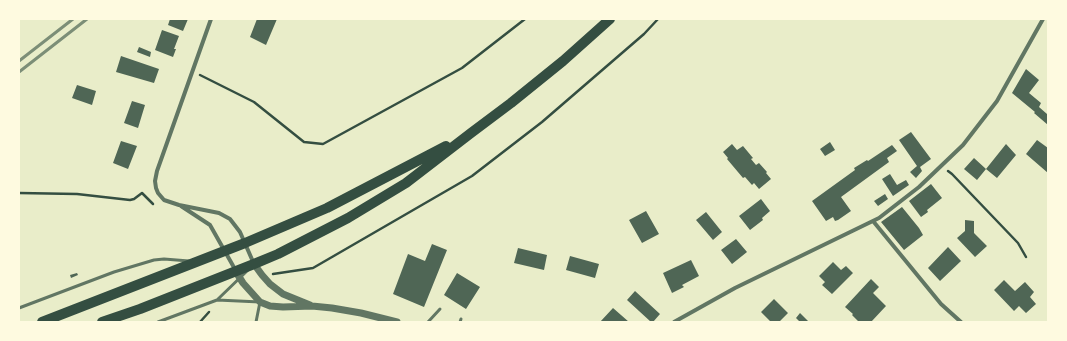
<!DOCTYPE html>
<style>
body{margin:0}
#map{position:relative;width:1067px;height:341px;overflow:hidden;background:#e9edc9;font-family:"PT Sans Narrow",sans-serif}
canvas{display:block}
.frame{position:absolute;inset:0;border:20px solid #fefae0;pointer-events:none}
</style>
<div id="map">
<canvas width="1067" height="341"></canvas>
<div class="frame"></div>
</div>
<script>
const context = document.querySelector('canvas').getContext('2d');
context.lineJoin = 'round';
function fill(path, color) { context.fillStyle = color; context.fill(path, 'evenodd'); }
const toPath = rows => new Path2D(rows.map(r => 'M' + r).join(''));
function strokePath(path, color, width, dash) { context.strokeStyle = color; context.lineWidth = width; context.lineCap = dash ? 'butt' : 'round'; context.setLineDash(dash || []); context.stroke(path); }
const building = toPath([
 [170,19,188,19,183,31,168,25],
 [257,19,277,19,266,45,250,37],
 [162,30,179,36,174,49,176,49,173,57,155,50],
 [139,47,151,52,150,57,137,52],
 [121,56,159,69,154,83,116,72],
 [1026,69,1039,80,1029,93,1041,103,1039,107,1047,114,1048,113,1048,125,1034,113,1035,112,1012,93],
 [77,85,96,91,92,105,72,98],
 [132,101,145,105,138,128,124,123],
 [911,132,931,159,920,167,922,171,916,178,910,172,917,166,899,140],
 [1037,140,1048,148,1048,173,1026,154],
 [121,141,137,146,128,169,113,163],
 [830,142,835,150,825,156,820,149],
 [732,144,737,150,743,146,753,158,751,159,756,165,759,163,767,172,766,173,771,179,759,189,754,183,752,185,745,177,743,178,727,159,728,158,723,152],
 [1006,144,1016,155,997,178,986,169,977,180,964,169,974,158,986,169],
 [892,145,897,151,887,158,889,162,841,197,851,211,838,220,835,221,833,217,826,221,812,201,855,170,854,168,867,160,868,161],
 [890,174,897,185,906,180,909,185,893,196,882,179],
 [931,184,942,198,927,210,928,212,921,217,909,201],
 [885,194,888,199,878,206,874,201],
 [761,199,770,211,762,218,763,220,750,230,739,216],
 [902,207,919,228,923,235,904,250,881,222],
 [646,211,659,234,642,243,629,220],
 [706,212,722,232,713,240,696,220],
 [965,220,974,221,974,233,987,246,975,257,957,238,965,231],
 [736,239,747,252,732,264,721,250],
 [432,244,447,250,424,307,393,294,408,254,425,261],
 [948,247,961,261,940,281,928,268],
 [518,248,547,255,544,270,514,263],
 [570,256,599,264,595,278,566,270],
 [691,260,699,276,682,285,684,287,672,293,663,273],
 [833,262,841,270,846,266,853,273,832,294,822,285,825,282,819,276],
 [77,273,78,275,71,278,70,275],
 [457,273,480,287,466,309,444,295],
 [871,279,879,287,873,293,886,306,871,322,859,322,852,315,853,314,845,307],
 [1004,280,1015,291,1025,282,1034,292,1030,297,1036,304,1026,313,1019,306,1014,311,994,290],
 [635,291,660,314,653,322,651,322,627,300],
 [774,299,788,313,779,322,771,322,761,312],
 [613,308,629,322,600,322],
 [800,313,808,321,806,322,800,322,796,318]
]);
const path = toPath([
 [200,75,254,102,304,142,323,144,462,68,525,19],
 [948,171,952,174,1018,243,1026,257],
 [19,193,77,194,130,200,134,199,142,193,153,204],
 [273,274,313,268,472,176,542,122,644,34,658,19],
 [200,322,209,312]
]);
const service = toPath([
 [217,300,260,302,256,322],
 [19,308,114,272,154,260,164,259,189,261],
 [158,322,217,300,248,270],
 [428,322,440,309],
 [460,322,461,319]
]);
const minor = toPath([
 [211,19,157,171,155,181,156,188,158,193,164,200,179,205,219,213,230,219,240,232,254,264],
 [181,206,210,225,236,271],
 [873,221,941,304,961,322],
 [674,322,735,288,879,218,919,187,963,145,997,101,1043,19]
]);
const tertiary = toPath([
 [254,264,262,275,270,284,283,294,310,305],
 [236,272,243,283,260,302,270,306,283,307,312,306,332,308,361,313,397,322]
]);
const primary = toPath([
 [42,322,245,243,327,208,446,146],
 [102,322,140,309,254,264,278,254,348,218,406,183,471,133,511,103,563,61,610,19]
]);
const rail = toPath([
 [19,61,73,19],
 [19,72,87,19]
]);
fill(building, '#4f6655');
strokePath(path, '#344e41', 2.5);
strokePath(service, '#617663', 3);
strokePath(minor, '#617663', 4);
strokePath(tertiary, '#617663', 7);
strokePath(primary, '#344e41', 10);
strokePath(rail, '#7c8e77', 3);
</script>
